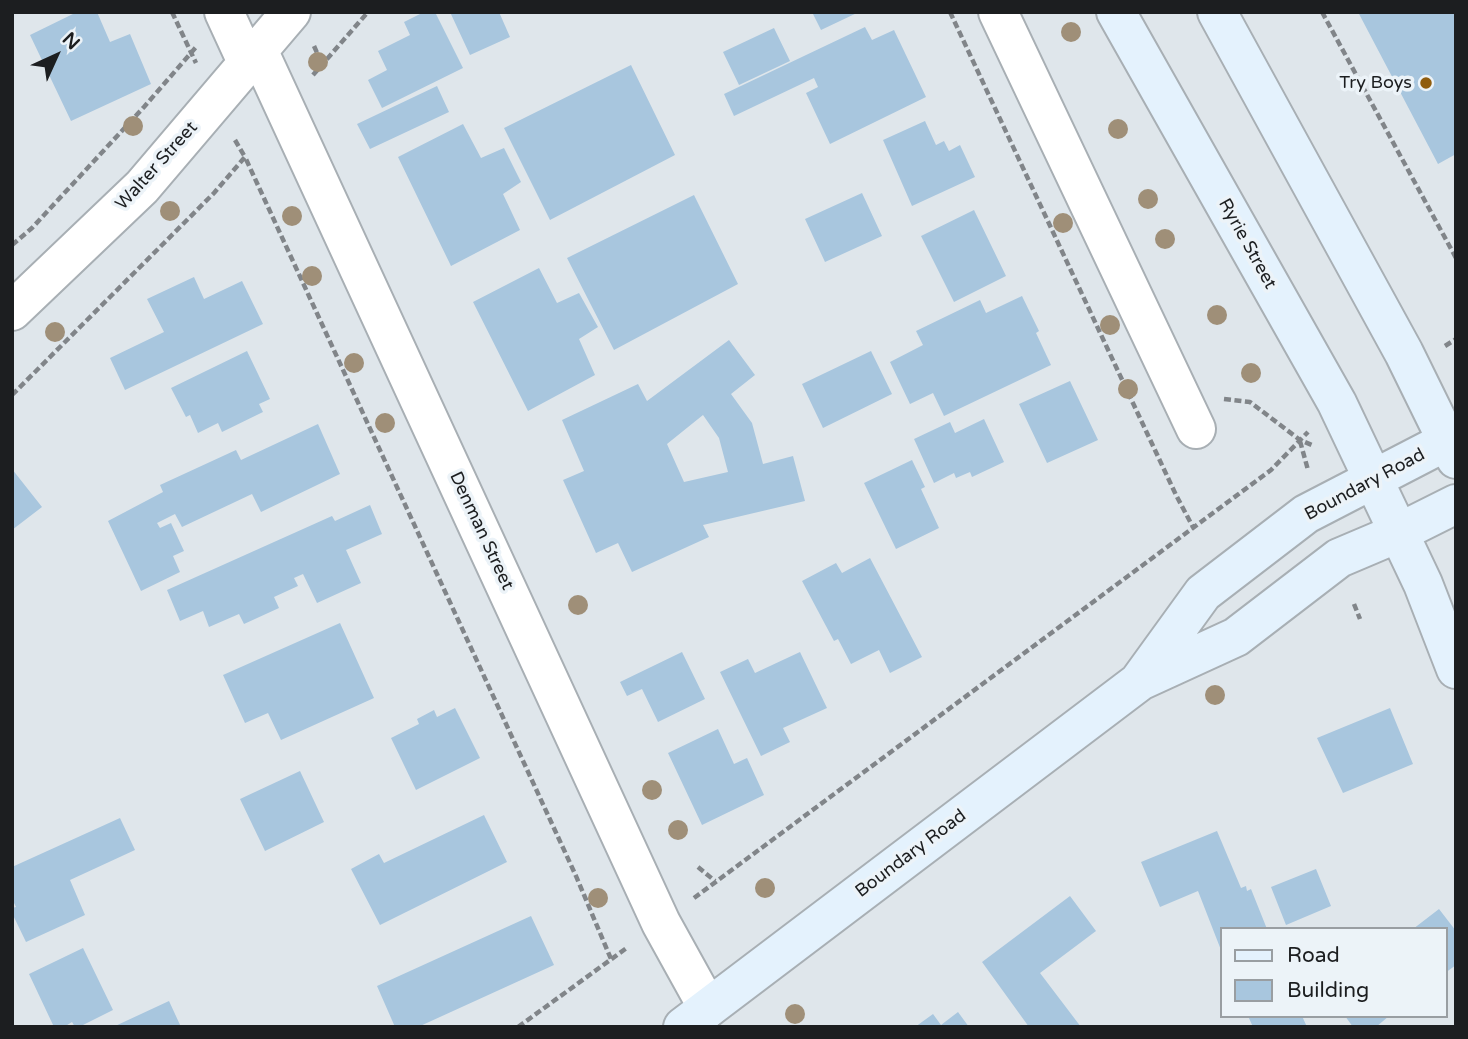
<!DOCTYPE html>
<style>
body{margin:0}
#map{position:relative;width:1468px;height:1039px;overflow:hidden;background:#dfe6eb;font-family:"Varela Round",sans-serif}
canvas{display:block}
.frame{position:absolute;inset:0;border:14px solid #1c1e20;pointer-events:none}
.legend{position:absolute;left:1220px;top:927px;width:228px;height:91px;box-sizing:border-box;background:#ecf3f8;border:2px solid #999ea2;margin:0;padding:9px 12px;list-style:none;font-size:21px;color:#1c1e20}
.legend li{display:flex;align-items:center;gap:14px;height:35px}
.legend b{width:35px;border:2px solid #999ea2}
.north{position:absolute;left:21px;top:21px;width:70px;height:70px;-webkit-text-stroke:5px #ecf3f8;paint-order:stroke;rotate:45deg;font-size:19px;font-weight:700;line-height:28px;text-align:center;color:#1c1e20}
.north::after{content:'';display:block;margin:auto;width:24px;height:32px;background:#1c1e20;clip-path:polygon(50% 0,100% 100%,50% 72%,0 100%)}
</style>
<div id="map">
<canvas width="1468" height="1039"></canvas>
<div class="frame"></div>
<ul class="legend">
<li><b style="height:9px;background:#e4f2fd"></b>Road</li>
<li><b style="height:19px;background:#a8c6de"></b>Building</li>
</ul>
<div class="north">N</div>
</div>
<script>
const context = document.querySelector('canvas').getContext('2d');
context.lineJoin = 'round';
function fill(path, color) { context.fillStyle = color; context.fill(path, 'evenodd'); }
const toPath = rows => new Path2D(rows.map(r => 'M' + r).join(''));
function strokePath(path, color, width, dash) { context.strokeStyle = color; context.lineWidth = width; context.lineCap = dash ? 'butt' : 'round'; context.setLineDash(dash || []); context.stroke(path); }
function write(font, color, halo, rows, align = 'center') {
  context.font = font + ' "Varela Round",sans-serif'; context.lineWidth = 7; context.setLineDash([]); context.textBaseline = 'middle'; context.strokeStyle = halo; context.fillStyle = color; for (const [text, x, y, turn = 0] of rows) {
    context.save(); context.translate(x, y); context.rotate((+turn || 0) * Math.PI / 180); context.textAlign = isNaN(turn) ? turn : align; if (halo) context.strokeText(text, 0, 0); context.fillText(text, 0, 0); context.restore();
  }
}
const building = toPath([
 [77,12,97,12,110,42,130,34,151,84,71,121,30,35],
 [424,12,435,12,463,68,382,108,368,80,387,70,378,51,410,35,404,22],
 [450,12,499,12,510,37,470,55],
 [812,12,859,12,821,30],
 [1358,12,1456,12,1456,154,1438,164],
 [865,27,872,40,894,30,926,97,830,144,806,93,818,87,814,78,734,116,724,94],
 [774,28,790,61,739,85,723,52],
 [631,65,675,155,550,220,504,128],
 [437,86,449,112,370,149,357,124],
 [925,121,936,145,944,141,949,151,960,145,975,177,912,206,883,140],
 [463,124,481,158,504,148,521,182,503,194,520,230,451,266,398,157],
 [862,193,882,236,825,262,805,219],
 [694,195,738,284,614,350,567,258],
 [974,210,1006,276,954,302,921,236],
 [539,268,557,303,579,293,598,327,579,339,595,375,528,411,473,302],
 [194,277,204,299,242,281,263,324,125,390,110,358,164,332,147,299],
 [1022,296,1039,331,1036,333,1051,365,944,416,933,393,910,404,890,362,923,345,916,331,980,300,986,313],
 [729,340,755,375,731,394,752,423,763,464,793,456,805,501,703,525,709,537,632,572,618,543,596,553,563,480,584,471,562,420,638,384,647,401],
 [703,415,719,438,728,472,684,482,667,444],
 [247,351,270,399,259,404,263,412,222,432,218,423,198,433,190,415,186,417,171,388],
 [871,351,892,394,823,428,802,384],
 [1070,381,1098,440,1047,463,1019,404],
 [984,419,1004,462,972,477,970,472,956,478,954,473,934,483,914,439,950,422,955,433],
 [318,424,340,474,261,512,252,494,182,527,175,514,157,523,160,528,171,523,184,551,173,556,180,572,141,591,108,521,163,492,160,485,236,450,241,460],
 [912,460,925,487,921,489,939,528,896,549,864,483],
 [12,469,42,507,12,530],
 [370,505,382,534,346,550,361,583,317,603,303,574,294,578,298,586,274,597,279,608,244,624,239,614,209,627,203,611,180,621,167,590,332,516,335,521],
 [870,558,922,657,890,673,879,650,851,664,838,639,834,641,802,581,836,563,842,573],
 [340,623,374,698,281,740,268,713,245,723,223,675],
 [682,652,705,699,658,722,642,689,627,696,620,682],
 [800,652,827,708,783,728,790,742,761,756,720,672,748,659,755,673],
 [455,708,480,758,416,790,391,738,419,724,417,719,434,710,437,717],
 [1390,708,1413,764,1343,793,1317,738],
 [718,729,734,764,747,758,764,795,702,825,668,753],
 [300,771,324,822,265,851,240,799],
 [484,815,507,862,380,925,351,869,379,854,384,863],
 [120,818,135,850,70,880,85,915,26,942,12,913,12,908,16,907,12,899,12,867],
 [1217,831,1241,888,1246,886,1247,891,1251,889,1267,929,1221,929,1221,950,1198,891,1160,907,1141,862],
 [1316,869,1331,906,1286,925,1271,887],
 [1070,896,1096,931,1040,973,1081,1027,1029,1027,982,962],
 [1439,909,1456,931,1456,965,1445,973,1445,929,1413,929],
 [531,916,554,965,418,1027,395,1027,377,986],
 [83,948,113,1010,79,1027,75,1027,72,1022,64,1027,54,1027,29,974],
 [169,1001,181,1027,113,1027],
 [958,1012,969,1027,915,1027,933,1014,941,1025],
 [1248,1016,1302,1016,1307,1027,1253,1027],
 [1345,1016,1389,1016,1376,1027,1353,1027]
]);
const path = toPath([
 [172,12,196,63],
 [950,12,1176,495,1194,529],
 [1322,12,1456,258],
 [314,46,322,64],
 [313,75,368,12],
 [235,140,245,157],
 [12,245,32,228,144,107,197,46],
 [1445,346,1456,339],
 [12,395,214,193,245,157,576,876,611,959],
 [1224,399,1250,402,1300,440,1314,446],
 [1300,441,1308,470],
 [1354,604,1360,619],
 [698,867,715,881],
 [694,898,1271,470,1308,432],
 [518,1027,628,947]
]);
const street = toPath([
 [224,12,247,62],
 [998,12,1196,429],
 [259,52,661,923,708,1008],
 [12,311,142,187,291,12]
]);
const secondary = toPath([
 [1116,12,1337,403,1423,584,1456,669],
 [1217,12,1404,353,1456,459],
 [1140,680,1203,593,1306,514,1447,441],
 [683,1027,1140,681,1236,637,1339,558,1398,533,1456,504]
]);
const trees = [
 [1071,32],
 [318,62],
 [133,126],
 [1118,129],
 [1148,199],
 [170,211],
 [292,216],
 [1063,223],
 [1165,239],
 [312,276],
 [1217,315],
 [1110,325],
 [55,332],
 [354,363],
 [1251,373],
 [1128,389],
 [385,423],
 [578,605],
 [1215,695],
 [652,790],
 [678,830],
 [765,888],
 [598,898],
 [795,1014]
];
const markers = [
 [1426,83,7,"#905d0e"]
];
const poiNames = [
 ["Try Boys",1412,83]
];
const streetNames = [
 ["Walter Street",157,166,-48],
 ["Ryrie Street",1247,244,61],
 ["Boundary Road",1365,485,-28],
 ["Denman Street",481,531,65],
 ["Boundary Road",911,854,-37]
];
fill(building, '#a8c6de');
strokePath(street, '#a8afb4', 42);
strokePath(secondary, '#a8afb4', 42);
strokePath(path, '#818589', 4.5, [7, 3.5]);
strokePath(street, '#fff', 38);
strokePath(secondary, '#e4f2fd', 38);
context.fillStyle = '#9f8f78';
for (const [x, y] of trees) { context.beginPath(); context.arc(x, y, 10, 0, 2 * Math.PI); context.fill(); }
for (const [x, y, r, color] of markers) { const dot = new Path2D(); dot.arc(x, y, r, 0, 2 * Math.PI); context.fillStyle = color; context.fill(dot); strokePath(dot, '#ecf3f8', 2.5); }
write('18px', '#1c1e20', '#ecf3f8', poiNames, 'right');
write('18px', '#1c1e20', '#ecf3f8', streetNames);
</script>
